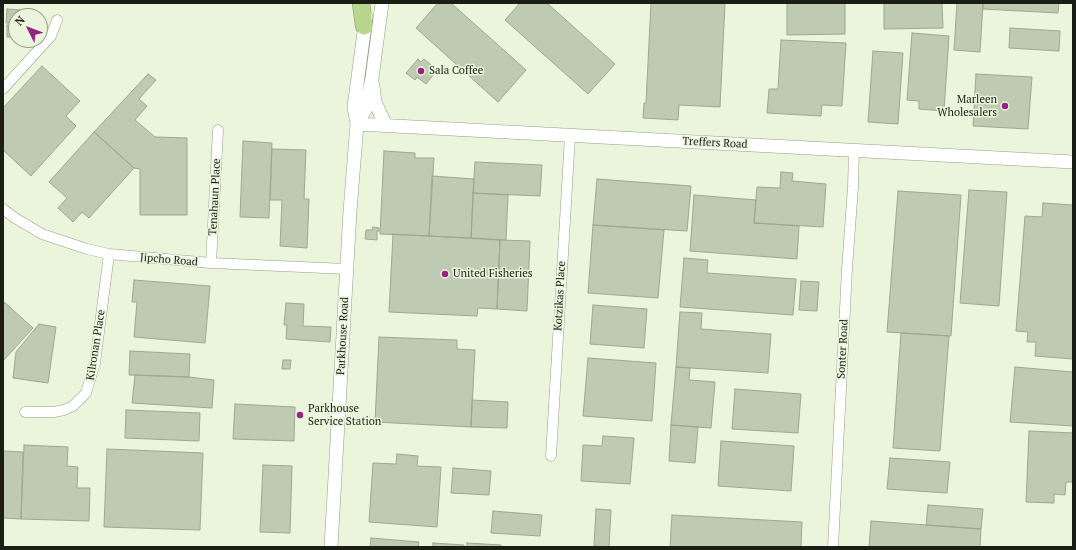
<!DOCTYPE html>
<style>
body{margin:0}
#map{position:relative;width:1076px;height:550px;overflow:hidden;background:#eaf5dc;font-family:"PT Serif",serif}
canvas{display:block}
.frame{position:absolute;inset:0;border:4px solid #1a1e15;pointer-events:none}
.north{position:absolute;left:8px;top:8px;width:40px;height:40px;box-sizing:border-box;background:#eaf5dc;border:1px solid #979f8c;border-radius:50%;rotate:312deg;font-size:11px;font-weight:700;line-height:16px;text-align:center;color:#1a1e15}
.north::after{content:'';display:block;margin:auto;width:14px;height:18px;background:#952381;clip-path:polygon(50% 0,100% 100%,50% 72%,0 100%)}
</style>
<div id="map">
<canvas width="1076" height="550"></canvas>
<div class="frame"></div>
<div class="north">N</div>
</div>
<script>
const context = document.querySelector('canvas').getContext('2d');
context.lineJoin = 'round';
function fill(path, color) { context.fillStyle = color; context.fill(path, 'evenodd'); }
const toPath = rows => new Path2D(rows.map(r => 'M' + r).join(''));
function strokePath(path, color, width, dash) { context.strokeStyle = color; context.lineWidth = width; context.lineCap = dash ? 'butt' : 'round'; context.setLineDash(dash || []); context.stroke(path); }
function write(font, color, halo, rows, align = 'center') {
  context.font = font + ' "PT Serif",serif'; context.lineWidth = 3; context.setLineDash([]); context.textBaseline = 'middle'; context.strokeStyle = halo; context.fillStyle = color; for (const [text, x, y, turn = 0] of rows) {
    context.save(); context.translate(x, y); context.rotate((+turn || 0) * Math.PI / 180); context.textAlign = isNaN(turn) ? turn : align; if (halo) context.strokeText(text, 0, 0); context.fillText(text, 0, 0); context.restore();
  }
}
const building = toPath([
 [438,3,451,3,526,70,498,102,416,28,438,3],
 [520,3,547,3,615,64,588,94,505,20,520,3],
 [651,3,725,3,720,107,679,105,678,120,643,118,644,103,646,103,651,3],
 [787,3,845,3,845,34,787,35,787,3],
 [884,3,942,3,943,28,884,29,884,3],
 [957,3,983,3,980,52,954,50,957,3],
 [983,3,1059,3,1058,13,983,9,983,3],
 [7,9,22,10,21,16,16,16,16,23,6,23,7,9],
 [7,25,16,25,16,37,7,37,7,25],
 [1010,28,1060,31,1059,51,1009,48,1010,28],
 [912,33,949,36,944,111,919,109,919,101,907,100,912,33],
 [781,40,846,43,842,106,822,105,821,116,767,113,769,89,778,89,781,40],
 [873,51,903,53,898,124,868,122,873,51],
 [418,59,421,62,424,59,436,69,432,73,434,74,426,84,417,77,415,80,406,73,418,59],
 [42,66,80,101,66,116,76,126,31,176,3,150,3,108,42,66],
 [148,74,156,80,139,99,147,106,135,120,155,137,187,138,187,215,140,215,140,169,134,168,94,132,148,74],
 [976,74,1032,77,1028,129,973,126,976,74],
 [94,132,134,168,89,218,82,212,73,222,58,208,67,198,49,182,94,132],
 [243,141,272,143,269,218,240,217,243,141],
 [272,149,306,150,304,199,309,199,307,248,280,246,282,200,270,200,272,149],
 [384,151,415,153,415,158,434,158,429,236,380,234,384,151],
 [475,162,542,165,540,196,473,193,475,162],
 [781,172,793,173,792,181,826,184,823,227,754,223,757,187,780,188,781,172],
 [432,176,474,179,471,238,429,236,432,176],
 [597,179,691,186,687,231,593,225,597,179],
 [969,190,1007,192,999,306,960,303,969,190],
 [898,191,961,195,951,336,887,332,898,191],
 [473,193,508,195,506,240,471,238,473,193],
 [694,195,756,200,754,223,799,226,797,259,690,251,694,195],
 [1043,203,1073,205,1073,359,1035,356,1036,342,1027,342,1028,332,1016,331,1025,216,1042,217,1043,203],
 [593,225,664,230,658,298,588,293,593,225],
 [373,227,379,228,379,231,377,231,377,240,365,239,366,230,372,230,373,227],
 [393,234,500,240,497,309,478,308,477,316,389,312,393,234],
 [500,240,530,241,527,311,497,309,500,240],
 [684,258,708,260,707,273,796,279,793,315,680,307,684,258],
 [134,280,210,286,205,343,134,337,137,302,132,302,134,280],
 [801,281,819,282,817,311,799,310,801,281],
 [3,301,33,328,3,361,3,301],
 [286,303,304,304,303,326,331,327,330,342,286,339,287,325,284,325,286,303],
 [593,305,647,309,644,348,590,344,593,305],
 [680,312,702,313,701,329,771,334,768,373,676,367,680,312],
 [39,324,56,327,48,383,13,378,16,352,39,324],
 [901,333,949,336,940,451,893,448,901,333],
 [379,337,457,340,457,349,475,350,471,427,375,422,379,337],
 [130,351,190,354,189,377,129,375,130,351],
 [588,358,656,363,652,421,583,416,588,358],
 [283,360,291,360,290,369,282,369,283,360],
 [676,367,690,368,689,380,715,382,711,428,671,425,676,367],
 [1015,367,1073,372,1073,426,1010,422,1015,367],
 [135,375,189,377,214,380,212,408,132,403,135,375],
 [735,389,801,394,798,433,732,429,735,389],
 [472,400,508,402,507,428,471,427,472,400],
 [235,404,295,407,294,441,233,439,235,404],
 [126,410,200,413,199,441,125,438,126,410],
 [671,425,698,427,695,463,669,461,671,425],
 [1029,431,1073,433,1073,482,1066,482,1065,495,1054,494,1054,503,1026,502,1029,431],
 [603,436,634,438,630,484,581,481,583,445,602,446,603,436],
 [721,441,794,446,791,491,718,486,721,441],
 [24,445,68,447,67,466,78,467,77,488,90,488,89,521,21,519,24,445],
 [107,449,203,453,200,530,104,527,107,449],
 [3,451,23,452,21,519,3,518,3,451],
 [397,454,418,456,417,466,441,467,437,527,369,522,373,463,396,464,397,454],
 [890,458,950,462,947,493,887,489,890,458],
 [263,465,292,466,290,533,260,532,263,465],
 [453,468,491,471,489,495,451,493,453,468],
 [928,505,983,509,981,529,926,525,928,505],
 [596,509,611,510,609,547,594,546,596,509],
 [493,511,542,515,540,536,491,533,493,511],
 [672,515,802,522,801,547,670,547,672,515],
 [871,521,981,529,980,547,869,547,871,521],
 [371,538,419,542,418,547,370,547,371,538],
 [433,543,464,545,464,547,433,547,433,543],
 [467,543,501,545,501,547,467,547,467,543]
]);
const street = toPath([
 [3,89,51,36,57,20],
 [3,209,15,218,42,234,87,249,109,254,211,263,347,269],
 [211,263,218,130],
 [25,412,54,412,64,410,73,406,86,393,95,363,109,254],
 [551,456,570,136],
 [833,547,847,269,853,187,854,151]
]);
const secondary = toPath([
 [373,86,375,102,386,126],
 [357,124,1073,162],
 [357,124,366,108,372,78,382,3],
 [331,547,350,211,357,124,354,107,366,17]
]);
const highway = toPath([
 [361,3,364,26]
]);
const markers = [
 [421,71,4,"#952381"],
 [1005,106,4,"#952381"],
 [445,274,4,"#952381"],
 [300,415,4,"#952381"]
];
const poiNames = [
 ["Sala Coffee",429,71],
 ["Marleen",997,100,"right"],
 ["Wholesalers",997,113,"right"],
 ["United Fisheries",453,274],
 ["Parkhouse",308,409],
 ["Service Station",308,422]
];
const streetNames = [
 ["Treffers Road",715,143,3],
 ["Tenahaun Place",215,197,-87],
 ["Jipcho Road",169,260,5],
 ["Kotzikas Place",560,296,-87],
 ["Parkhouse Road",343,336,-87],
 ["Kilronan Place",96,345,-81],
 ["Sonter Road",843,349,-87]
];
fill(building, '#bfcab2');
strokePath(building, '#9da78f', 1);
strokePath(street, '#959f87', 11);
strokePath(secondary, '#959f87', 14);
strokePath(highway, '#819662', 18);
strokePath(street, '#fff', 10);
strokePath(secondary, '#fff', 13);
strokePath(highway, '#b9d78c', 17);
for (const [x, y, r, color] of markers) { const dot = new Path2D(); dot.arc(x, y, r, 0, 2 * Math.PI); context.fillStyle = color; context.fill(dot); strokePath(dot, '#eaf5dc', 1.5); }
write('11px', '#1a1e15', '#eaf5dc', poiNames, 'left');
write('11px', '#1a1e15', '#eaf5dc', streetNames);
</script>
